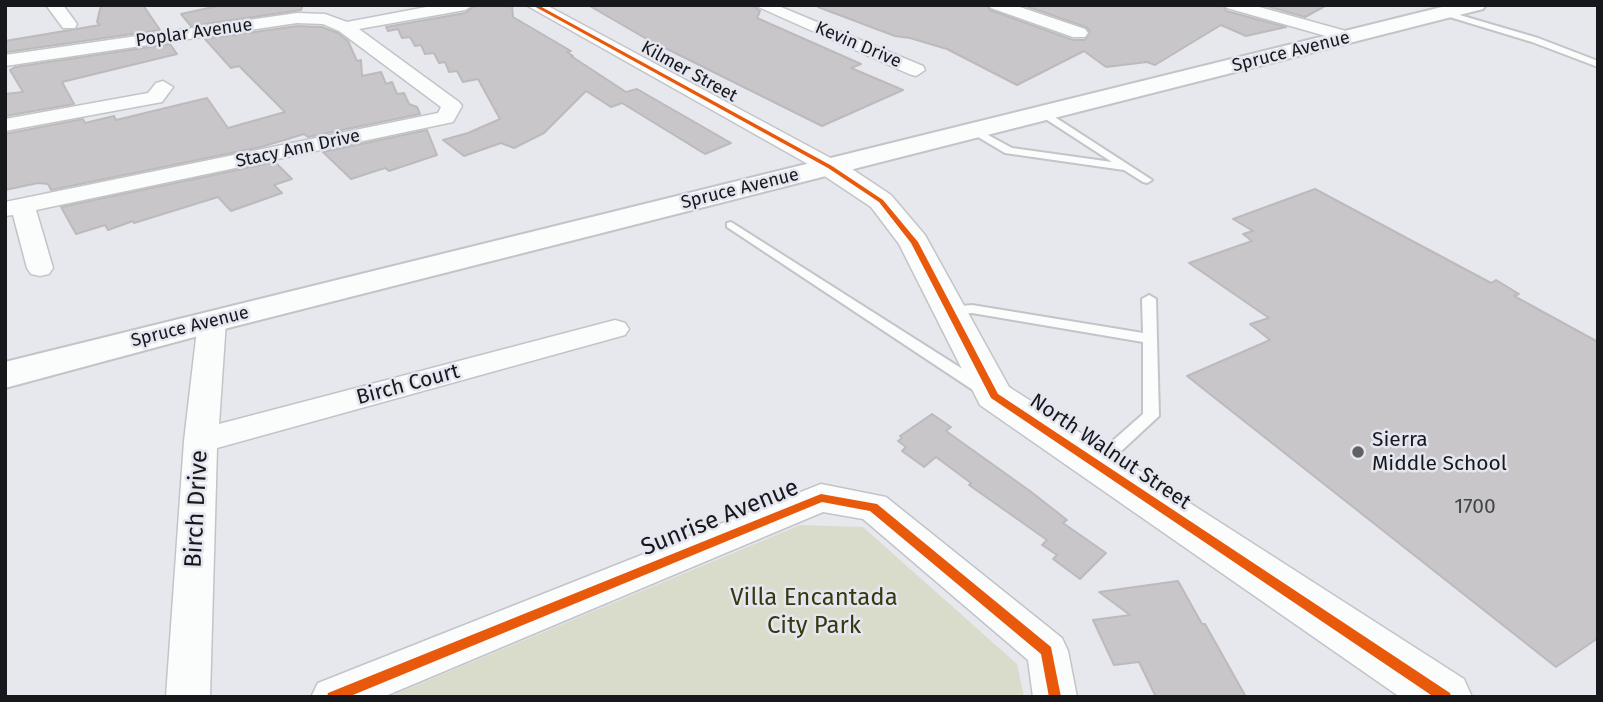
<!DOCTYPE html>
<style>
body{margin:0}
#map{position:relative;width:1603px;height:702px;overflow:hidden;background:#e7e8ed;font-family:"Fira Sans",sans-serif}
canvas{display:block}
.frame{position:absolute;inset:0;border:7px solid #17181c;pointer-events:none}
</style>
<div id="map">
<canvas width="1603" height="702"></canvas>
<div class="frame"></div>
</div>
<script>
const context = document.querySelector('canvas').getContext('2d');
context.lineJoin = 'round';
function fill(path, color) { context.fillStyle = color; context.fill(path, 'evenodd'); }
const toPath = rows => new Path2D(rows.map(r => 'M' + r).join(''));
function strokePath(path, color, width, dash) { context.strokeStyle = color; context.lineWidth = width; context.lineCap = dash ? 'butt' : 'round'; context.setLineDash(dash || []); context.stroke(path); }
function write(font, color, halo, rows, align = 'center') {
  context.font = font + ' "Fira Sans",sans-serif'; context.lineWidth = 5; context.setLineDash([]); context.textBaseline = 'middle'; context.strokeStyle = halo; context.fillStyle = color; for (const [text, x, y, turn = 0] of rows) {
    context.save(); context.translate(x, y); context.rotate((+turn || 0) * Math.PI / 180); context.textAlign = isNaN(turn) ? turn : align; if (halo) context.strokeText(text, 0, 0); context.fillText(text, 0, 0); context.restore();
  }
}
const green = toPath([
 [800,525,863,527,1017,664,1024,697,388,697]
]);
const building = toPath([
 [101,5,143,5,160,30,7,52,5,49,5,41,100,25,97,22,101,5],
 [222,5,303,5,301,10,191,26,181,14,222,5],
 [476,5,512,5,513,17,571,51,567,52,573,56,571,56,626,92,637,89,731,143,705,154,622,103,611,107,586,91,544,133,514,148,501,143,464,156,443,140,468,133,500,119,478,79,463,82,457,71,449,72,445,62,439,63,434,53,425,54,421,45,415,46,410,37,402,38,398,29,388,31,386,27,465,13,476,5],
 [588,5,752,5,760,11,757,18,861,64,851,68,903,90,822,126,645,38,588,5],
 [818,5,987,5,990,10,1073,40,1085,40,1090,31,1086,27,1023,5,1223,5,1226,11,1286,27,1246,36,1221,25,1155,65,1147,62,1106,67,1084,51,1017,85,947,49,910,38,895,36,818,7,818,5],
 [1263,5,1327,5,1305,17,1263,5],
 [297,26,322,27,338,33,348,41,357,61,361,60,362,76,381,72,386,84,392,82,397,94,404,93,409,104,417,107,420,114,308,137,304,134,261,147,51,190,48,184,38,183,5,190,5,134,83,119,85,123,114,116,116,120,207,98,228,128,285,112,239,66,231,68,205,39,297,26],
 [170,44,177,54,62,82,74,104,5,116,5,94,23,92,10,70,15,67,170,44],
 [427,130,437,155,389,171,385,168,351,179,323,152,427,130],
 [275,162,292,179,274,185,282,193,231,211,218,197,134,223,133,221,108,230,105,225,76,234,61,207,275,162],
 [1315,189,1491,283,1496,280,1519,294,1514,296,1598,342,1598,638,1556,667,1187,376,1270,340,1250,324,1269,318,1189,263,1252,241,1243,234,1253,231,1233,219,1315,189],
 [932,414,951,427,946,431,1030,491,1067,520,1063,523,1106,553,1080,579,1053,559,1057,555,1042,545,1047,540,969,485,971,483,936,457,924,467,902,451,906,447,898,441,902,438,900,436,932,414],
 [1178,581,1202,624,1205,624,1246,697,1156,697,1139,662,1114,665,1093,620,1130,615,1099,592,1178,581]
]);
const service = toPath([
 [1446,11,1538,38,1598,61,1598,67,1532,42,1443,15,1442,13,1446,11],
 [1044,111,1047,112,1152,180,1147,183,1143,182,1124,170,1005,153,968,131,977,129,1012,148,1112,162,1041,116,1039,114,1044,111],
 [731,222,986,384,988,388,986,392,976,392,727,227,727,223,731,222],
 [1149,295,1156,299,1159,416,1104,467,1098,469,1092,467,1090,463,1092,459,1143,414,1143,342,972,313,949,315,942,311,949,307,972,305,1143,333,1142,299,1149,295]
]);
const minor = toPath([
 [46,5,63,5,77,24,75,28,63,28,46,5],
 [437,5,473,5,465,10,359,29,459,102,462,106,453,122,36,210,53,268,49,274,40,276,31,274,27,268,13,215,5,216,5,202,438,113,441,107,339,31,323,24,297,23,5,66,5,55,297,13,325,14,347,22,437,5],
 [526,5,546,5,838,162,841,167,838,172,822,172,526,5],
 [754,5,776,5,923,66,925,70,916,76,909,74,754,5],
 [989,5,1014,5,1085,29,1088,33,1085,37,1073,37,991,8,989,5],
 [1225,5,1252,5,1353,33,1356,37,1347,42,1227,8,1225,5],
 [163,81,173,87,162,102,5,131,5,119,148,93,156,83,163,81],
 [212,312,222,315,226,321,219,424,615,320,625,323,629,329,625,335,217,448,210,697,166,697,184,441,198,321,202,315,212,312],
 [821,484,886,497,1062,638,1068,651,1077,697,1033,697,1028,660,863,519,823,512,383,697,311,697,318,683,821,484]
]);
const tertiary = toPath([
 [830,159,840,161,891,195,925,235,1009,387,1464,679,1472,697,1400,697,980,405,899,244,871,207,820,173,816,167,820,161,830,159]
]);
const secondary = toPath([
 [1450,5,1486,5,1483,9,224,329,5,388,5,362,1450,5]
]);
const cycleway = toPath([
 [532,5,538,5,832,166,883,200,918,242,998,394,1450,693,1451,697,1434,697,991,398,911,243,879,202,828,168,532,5],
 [821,494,877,504,1051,647,1061,697,1049,697,1041,654,870,511,822,502,348,697,327,697,328,693,821,494]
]);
const markers = [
 [1358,452,7,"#606165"]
];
const farStreetnames = [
 ["Poplar Avenue",194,33,-8],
 ["Kevin Drive",858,45,23],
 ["Spruce Avenue",1291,52,-14],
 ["Kilmer Street",689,72,29],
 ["Stacy Ann Drive",298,149,-12],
 ["Spruce Avenue",740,189,-14],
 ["Spruce Avenue",190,327,-14]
];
const streetNames = [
 ["Birch Court",408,385,-15],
 ["North Walnut Street",1110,452,34]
];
const poiNames = [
 ["Sierra",1372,440],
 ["Middle School",1372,464]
];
const nearNumbernames = [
 ["1700",1475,507]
];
const nearStreetnames = [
 ["Birch Drive",197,509,-87],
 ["Sunrise Avenue",720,518,-22]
];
const nearParknames = [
 ["Villa Encantada",814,598],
 ["City Park",814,626]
];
fill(green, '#dadccb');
fill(building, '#c8c6c8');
strokePath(building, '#bcbabc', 2);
strokePath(service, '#c3c4c8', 4);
strokePath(minor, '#c3c4c8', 3);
strokePath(tertiary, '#c3c4c8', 3);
strokePath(secondary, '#c3c4c8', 4);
fill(service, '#fbfcfc');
fill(minor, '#fbfcfc');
fill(tertiary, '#fbfcfc');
fill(secondary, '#fbfcfc');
fill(cycleway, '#e8590c');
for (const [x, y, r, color] of markers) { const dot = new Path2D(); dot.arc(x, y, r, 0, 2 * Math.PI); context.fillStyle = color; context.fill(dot); strokePath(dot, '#e4e6f0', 2.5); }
write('18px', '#17181c', '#e4e6f0', farStreetnames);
write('21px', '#17181c', '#e4e6f0', streetNames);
write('21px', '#17181c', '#e4e6f0', poiNames, 'left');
write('21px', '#434447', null, nearNumbernames);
write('24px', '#17181c', '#e4e6f0', nearStreetnames);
write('24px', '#37380d', '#e4e6f0', nearParknames);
</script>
